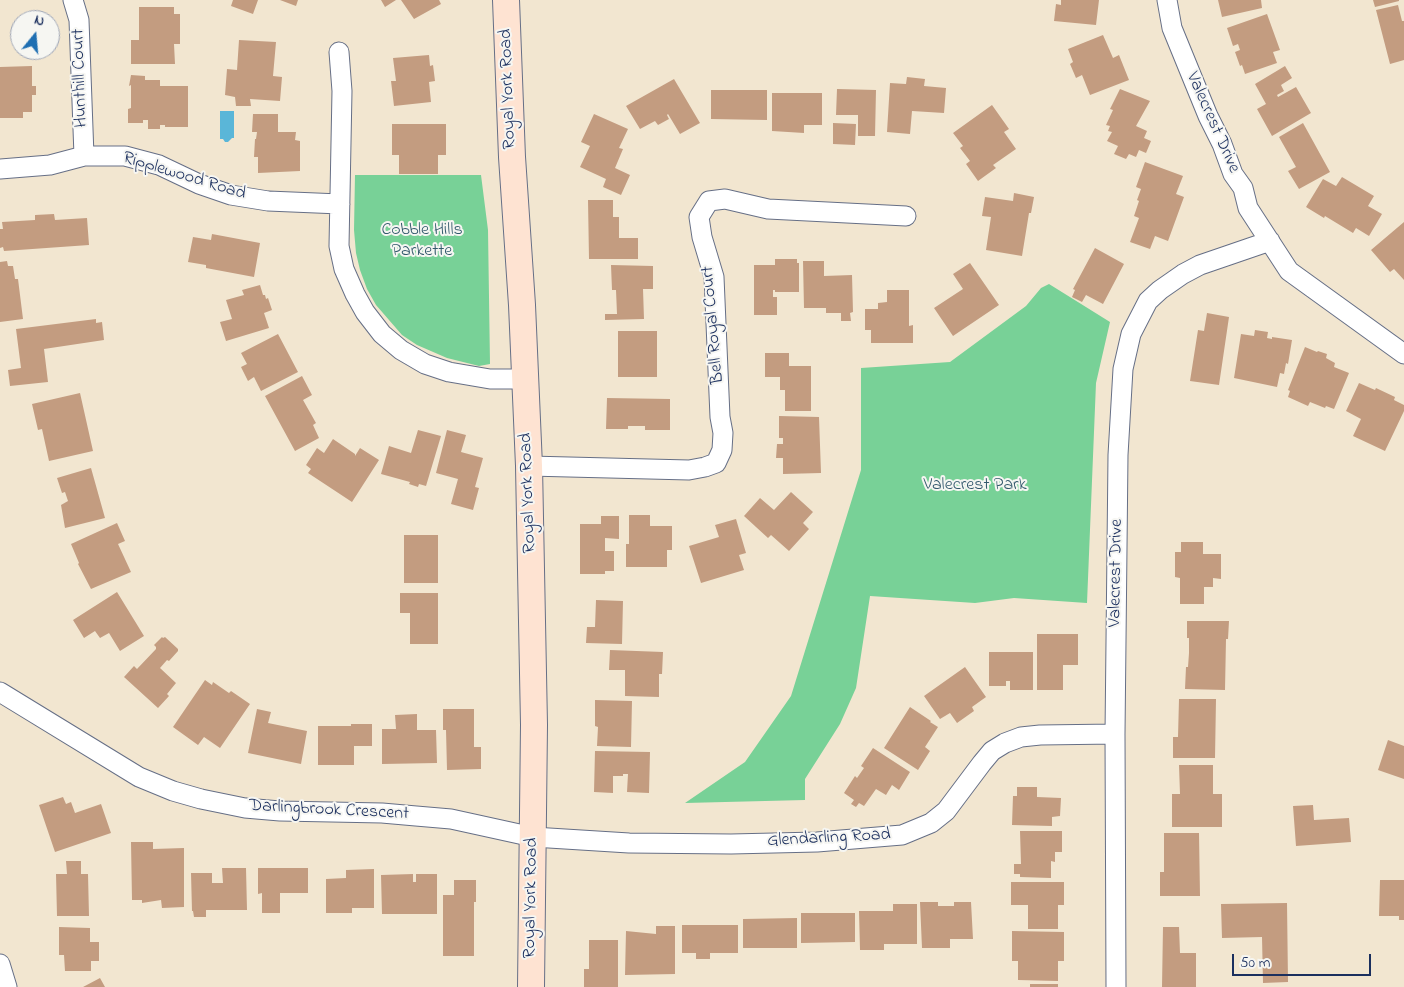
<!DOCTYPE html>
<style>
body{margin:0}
#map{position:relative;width:1404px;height:987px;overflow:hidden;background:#f2e6d0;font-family:"Indie Flower",sans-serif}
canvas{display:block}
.north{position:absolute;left:10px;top:10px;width:50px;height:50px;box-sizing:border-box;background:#f6f6f2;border:1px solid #9ea6b7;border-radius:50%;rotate:17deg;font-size:14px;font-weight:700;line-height:20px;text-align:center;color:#1b2f5e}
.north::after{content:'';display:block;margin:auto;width:18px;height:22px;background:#1f6fb2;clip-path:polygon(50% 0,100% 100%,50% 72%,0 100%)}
.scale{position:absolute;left:1232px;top:954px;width:139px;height:22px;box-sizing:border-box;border:2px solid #1b2f5e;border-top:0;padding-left:6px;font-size:15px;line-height:18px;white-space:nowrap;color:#1b2f5e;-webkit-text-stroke:4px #f6f6f2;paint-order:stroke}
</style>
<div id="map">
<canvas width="1404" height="987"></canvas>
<div class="north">N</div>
<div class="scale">50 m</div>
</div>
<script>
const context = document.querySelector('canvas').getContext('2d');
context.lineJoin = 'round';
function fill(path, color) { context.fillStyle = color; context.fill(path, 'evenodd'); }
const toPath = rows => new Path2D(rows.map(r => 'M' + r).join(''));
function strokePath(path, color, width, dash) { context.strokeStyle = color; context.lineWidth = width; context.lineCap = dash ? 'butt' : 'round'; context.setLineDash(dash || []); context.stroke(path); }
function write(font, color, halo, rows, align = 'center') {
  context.font = font + ' "Indie Flower",sans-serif'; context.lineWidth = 4; context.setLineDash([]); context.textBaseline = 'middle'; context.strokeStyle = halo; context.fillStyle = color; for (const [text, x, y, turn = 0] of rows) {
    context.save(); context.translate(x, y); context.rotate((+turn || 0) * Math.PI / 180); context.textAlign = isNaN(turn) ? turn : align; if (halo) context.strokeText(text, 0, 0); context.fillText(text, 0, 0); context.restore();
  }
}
const green = toPath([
 [355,175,481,175,488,230,490,364,479,366,447,358,417,345,402,335,376,305,367,289,360,270,356,253,354,230],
 [1049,284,1110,322,1096,383,1087,603,1014,598,975,603,870,596,856,688,840,724,805,779,805,800,685,803,745,762,791,696,861,470,861,368,950,362,1026,306,1041,288]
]);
const water = toPath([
 [220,111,234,111,234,138,232,138,228,142,225,142,223,139,220,139]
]);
const building = toPath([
 [233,0,258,0,253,14,231,6],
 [280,0,298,0,296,6],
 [381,0,396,0,385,7],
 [401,0,439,0,441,4,414,19],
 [1061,0,1099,0,1096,25,1054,21,1056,4,1061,5],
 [1218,0,1261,0,1262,8,1222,17],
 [1373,0,1399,0,1399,1,1375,7],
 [1398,5,1402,21,1404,21,1404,60,1390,64,1376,10],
 [139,7,174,7,174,14,180,14,180,44,174,44,175,64,131,64,131,40,139,40],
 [1267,14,1280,50,1273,52,1277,63,1245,74,1242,65,1240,66,1235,52,1240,50,1238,44,1233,46,1227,28],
 [1103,35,1113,58,1119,55,1129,80,1090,95,1082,75,1076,78,1070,64,1073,62,1068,49],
 [239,40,276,42,273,76,282,77,280,101,250,99,251,106,236,106,235,97,225,95,227,69,237,70],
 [429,55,430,66,433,65,435,81,429,82,431,102,394,106,391,81,396,81,393,58],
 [32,66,32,86,36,86,36,95,32,95,32,112,23,112,23,118,0,118,0,67],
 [1285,66,1292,78,1281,85,1284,91,1277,95,1278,97,1296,87,1311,113,1272,136,1257,109,1266,104,1255,84],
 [131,75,145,76,145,80,160,80,160,86,188,86,188,127,165,127,165,125,160,125,160,129,148,129,148,120,143,120,143,123,128,123,128,109,131,108,131,85,129,86],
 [907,77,925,79,924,86,946,88,944,113,912,111,910,134,887,132,890,83,906,84],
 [674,79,700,123,680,134,668,114,667,115,669,119,658,125,655,121,640,129,626,106],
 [837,89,876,90,875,136,858,136,858,115,836,115],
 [1120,89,1150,101,1136,126,1147,131,1144,138,1151,141,1146,153,1139,150,1136,157,1129,154,1126,159,1114,154,1118,146,1107,141,1112,132,1108,131,1110,126,1106,125,1113,110,1110,109],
 [711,90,767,90,767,120,711,119],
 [772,93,822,93,822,125,804,125,804,133,772,131],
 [992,105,1009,129,1004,132,1016,149,993,165,996,168,978,181,966,164,970,161,960,148,963,146,953,133],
 [253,114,278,114,278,132,296,132,295,140,300,141,300,171,258,173,258,157,254,157,255,139,256,139,257,132,252,132],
 [594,114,628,129,619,148,623,149,615,168,630,175,621,195,603,187,606,179,580,167,590,146,581,142],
 [833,123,856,124,855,145,833,144],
 [1303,123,1330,172,1299,189,1288,171,1296,167,1279,137],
 [392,124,446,124,446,155,438,155,438,174,399,174,399,155,392,155],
 [1145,162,1183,176,1176,194,1184,197,1168,241,1155,236,1150,249,1130,242,1139,218,1134,216,1139,201,1137,200,1141,189,1136,187],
 [1342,177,1374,196,1368,206,1382,214,1369,236,1356,228,1353,233,1325,216,1324,218,1306,207,1323,179,1336,186],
 [1014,193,1034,197,1031,213,1029,213,1022,256,986,250,991,217,982,216,985,197,1013,201],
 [588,200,613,200,613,217,619,217,619,238,638,238,638,259,589,259],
 [54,214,55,220,87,218,89,245,4,251,3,247,0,248,0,229,3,229,2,222,35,220,35,215],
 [1404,222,1404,280,1394,269,1390,272,1371,250],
 [212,234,260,243,254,277,206,268,206,265,188,262,193,237,211,240],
 [1095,248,1124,264,1103,304,1086,295,1082,302,1072,297,1075,290,1073,289],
 [775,259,797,259,797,263,799,263,799,292,775,292,775,290,773,290,773,297,777,297,777,315,754,315,754,265,775,265],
 [7,261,8,266,13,266,15,279,18,279,23,319,0,322,0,262],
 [803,261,824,261,824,276,852,275,853,312,850,313,851,321,841,321,841,313,826,313,826,308,804,308],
 [970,263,999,305,953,336,934,308,963,289,953,274],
 [611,265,653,266,653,289,643,289,644,319,605,320,605,314,617,314,616,290,612,290],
 [260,285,263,295,265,295,266,299,268,298,272,310,264,313,269,328,226,341,220,322,232,319,226,300,244,295,242,290],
 [887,290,909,290,909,326,913,325,913,343,871,343,871,330,865,330,865,309,878,309,878,303,887,302],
 [1207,313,1229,317,1219,385,1190,381,1198,330,1204,331],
 [96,319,96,323,102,322,104,340,44,349,48,382,10,386,8,370,21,368,16,329],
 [1255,330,1268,332,1267,338,1272,339,1272,337,1292,340,1288,364,1286,363,1284,374,1280,373,1277,387,1234,378,1241,334,1254,336],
 [618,331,657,331,657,377,618,377],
 [278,334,298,372,261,391,254,377,248,381,241,367,247,364,241,353],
 [1305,347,1317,352,1318,351,1327,354,1326,358,1335,363,1334,367,1349,373,1334,409,1326,406,1325,408,1310,402,1308,406,1288,397,1290,391,1288,390],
 [765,353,789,353,789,366,811,366,811,411,785,411,785,390,780,390,780,377,765,377],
 [302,376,312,395,303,400,316,423,313,425,319,438,295,451,265,396],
 [1359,383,1375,390,1376,388,1395,397,1394,400,1404,405,1404,411,1385,451,1353,436,1361,419,1346,411],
 [80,393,93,451,49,461,42,429,38,430,32,404],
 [607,398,670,399,670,430,645,430,645,426,628,426,628,429,606,429],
 [779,416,819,417,821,473,783,474,783,458,776,458,777,444,783,444,783,438,779,438],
 [418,430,441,436,426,486,419,484,418,487,409,484,410,482,381,474,389,446,411,453],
 [447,430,466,435,461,452,483,458,475,487,479,488,473,510,451,504,458,479,436,473],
 [333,439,355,454,355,456,360,448,379,460,352,502,308,473,311,469,306,465,317,448,324,453],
 [91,468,105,518,65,528,61,505,68,501,65,492,62,493,57,478],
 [791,492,813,512,803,523,809,529,789,551,771,535,768,538,744,516,760,498,774,510],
 [629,515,650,515,650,526,672,526,672,550,667,550,667,567,626,567,626,544,629,544],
 [601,516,619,516,619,539,605,538,605,551,614,551,614,571,605,571,605,574,580,574,580,524,601,524],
 [736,519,746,553,739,555,744,570,701,583,689,546,719,537,715,525],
 [117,523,125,541,118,544,131,572,91,589,78,564,79,563,71,544],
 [404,535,438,535,438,583,404,583],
 [1181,542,1203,542,1203,554,1221,554,1221,579,1213,578,1213,587,1204,587,1204,604,1180,604,1180,578,1175,577,1175,552,1181,552],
 [117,592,144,636,120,651,109,633,100,638,95,631,84,638,73,620],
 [400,593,438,593,438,644,410,644,410,613,400,613],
 [596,600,623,601,622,644,586,643,587,627,595,627],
 [1187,621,1229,621,1228,639,1226,639,1225,690,1185,689,1186,667,1188,667,1189,653,1189,638,1187,638],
 [1037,634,1078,634,1078,665,1063,665,1063,690,1037,690],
 [162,637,163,638,165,637,178,649,178,651,169,661,167,660,160,668,176,683,167,694,169,696,158,708,124,677,134,666,137,669,156,649,156,647,154,645],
 [610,650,663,652,662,674,659,674,659,697,625,696,625,670,609,670],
 [989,652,1033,652,1033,690,1010,690,1010,681,1006,681,1006,686,989,686],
 [965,667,986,697,972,707,974,711,957,723,950,713,940,719,924,696],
 [205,680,212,685,213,682,229,693,231,691,250,704,220,748,204,737,198,745,173,727],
 [1179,699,1216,699,1215,758,1173,758,1173,737,1178,737],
 [595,700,632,701,631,747,597,746,598,727,595,726],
 [910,707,931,721,930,722,938,727,925,747,930,751,918,770,884,748],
 [257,709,271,712,268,723,307,731,301,764,248,753],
 [443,709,474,709,474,747,481,747,481,769,447,770,446,730,443,730],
 [417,714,417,730,436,730,437,763,382,764,382,729,396,729,395,715],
 [351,724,372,724,372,746,354,746,354,765,318,765,318,726,351,726],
 [1388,740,1404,746,1404,779,1378,770],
 [873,748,910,772,899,790,892,785,886,795,876,789,864,806,859,803,856,807,851,804,854,800,844,793,855,776,857,778,864,768,861,766],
 [595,751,650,752,649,793,627,792,628,774,623,774,623,776,613,776,613,793,594,792],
 [1179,765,1213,765,1213,794,1222,794,1222,827,1172,827,1172,794,1180,794],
 [1017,787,1037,787,1037,797,1061,798,1060,816,1052,817,1052,826,1012,825,1013,796,1017,796],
 [63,797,66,804,71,802,75,813,101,804,111,833,55,852,39,805],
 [1313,805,1314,820,1349,818,1351,842,1296,846,1293,806],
 [1020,831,1062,831,1062,852,1055,852,1055,862,1051,861,1051,878,1020,877,1020,874,1014,874,1014,864,1021,864],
 [1164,833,1199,833,1200,896,1160,896,1160,872,1164,872],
 [131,842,153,842,153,849,184,848,184,907,162,908,161,900,142,903,142,900,132,900],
 [66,861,81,861,81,874,88,874,89,916,57,916,56,874,67,874],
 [222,868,246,868,247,910,206,910,206,917,194,917,193,911,192,911,191,873,212,873,212,883,223,883],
 [258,868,308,868,308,893,280,893,280,913,262,913,262,893,258,894],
 [374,869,374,908,352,908,352,913,326,913,326,879,346,878,346,870],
 [413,874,413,882,416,882,416,874,437,874,437,914,382,914,381,875],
 [454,880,476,880,476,902,474,902,474,956,443,956,443,895,454,895],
 [1380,880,1404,880,1404,920,1399,920,1399,916,1379,916],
 [1011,882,1064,882,1064,905,1058,905,1058,929,1028,929,1028,905,1011,905],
 [920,902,938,902,938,906,954,906,954,902,971,902,973,939,950,939,950,948,922,948],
 [1287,903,1288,982,1263,983,1262,937,1222,938,1221,904],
 [893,904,917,904,917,944,884,944,884,950,860,950,859,911,893,911],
 [801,913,855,913,855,942,801,943],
 [797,918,797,948,743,948,743,919],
 [682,925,738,925,738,953,710,953,710,959,696,959,696,953,682,953],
 [656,926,675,926,675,974,625,975,626,931,656,934],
 [59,927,90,928,90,942,99,942,99,961,91,961,91,971,65,971,64,955,59,955],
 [1163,927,1179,927,1180,953,1196,953,1196,987,1162,987],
 [1012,931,1064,932,1064,961,1058,961,1058,981,1018,980,1018,961,1012,961],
 [589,940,618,940,618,987,584,987,584,969,589,969],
 [100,978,105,987,83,987],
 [1030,984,1058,984,1058,987,1030,987]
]);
const minor = toPath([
 [73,0,79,20,84,156],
 [1167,0,1172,28,1208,116,1222,144,1233,174,1243,188,1248,208,1289,271,1404,354],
 [339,52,342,91,339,246,344,269,355,294,365,312,382,334,401,350,425,364,449,372,490,379,525,379],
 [0,169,50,165,84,156,125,156,159,165,199,184,231,195,268,201,340,204],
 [529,466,689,470,705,467,716,463,722,450,723,433,720,417,714,277,702,237,699,217,709,201,725,199,768,209,906,216],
 [0,692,139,777,173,791,201,799,245,808,280,811,382,813,416,816,451,819,533,837,629,843,731,844,817,842,902,835,931,823,946,811,982,763,992,751,1005,743,1021,737,1040,735,1115,734],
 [0,964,7,987],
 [1116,987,1115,734,1118,455,1123,369,1131,334,1148,301,1160,290,1183,274,1200,265,1270,241]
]);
const secondary = toPath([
 [506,0,512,157,522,305,529,466,534,725,531,987]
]);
const streetNames = [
 ["Hunthill Court",81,78,-92],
 ["Royal York Road",509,89,-92],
 ["Valecrest Drive",1212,123,66],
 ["Ripplewood Road",184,177,17],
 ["Bell Royal Court",714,325,-95],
 ["Royal York Road",529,493,-92],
 ["Valecrest Drive",1117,573,-89],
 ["Darlingbrook Crescent",329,811,3],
 ["Glendarling Road",829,839,-3],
 ["Royal York Road",532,898,-89]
];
const parkNames = [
 ["Cobble Hills",422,231],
 ["Parkette",422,252],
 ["Valecrest Park",975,486]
];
fill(green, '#78d197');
fill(water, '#5ab6d8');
fill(building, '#c39c80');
strokePath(minor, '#666f86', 21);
strokePath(secondary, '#666f86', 28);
strokePath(minor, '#fff', 19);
strokePath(secondary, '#fee3d2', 26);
write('18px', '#1b2f5e', '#f6f6f2', streetNames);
write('18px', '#32586c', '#f6f6f2', parkNames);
</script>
